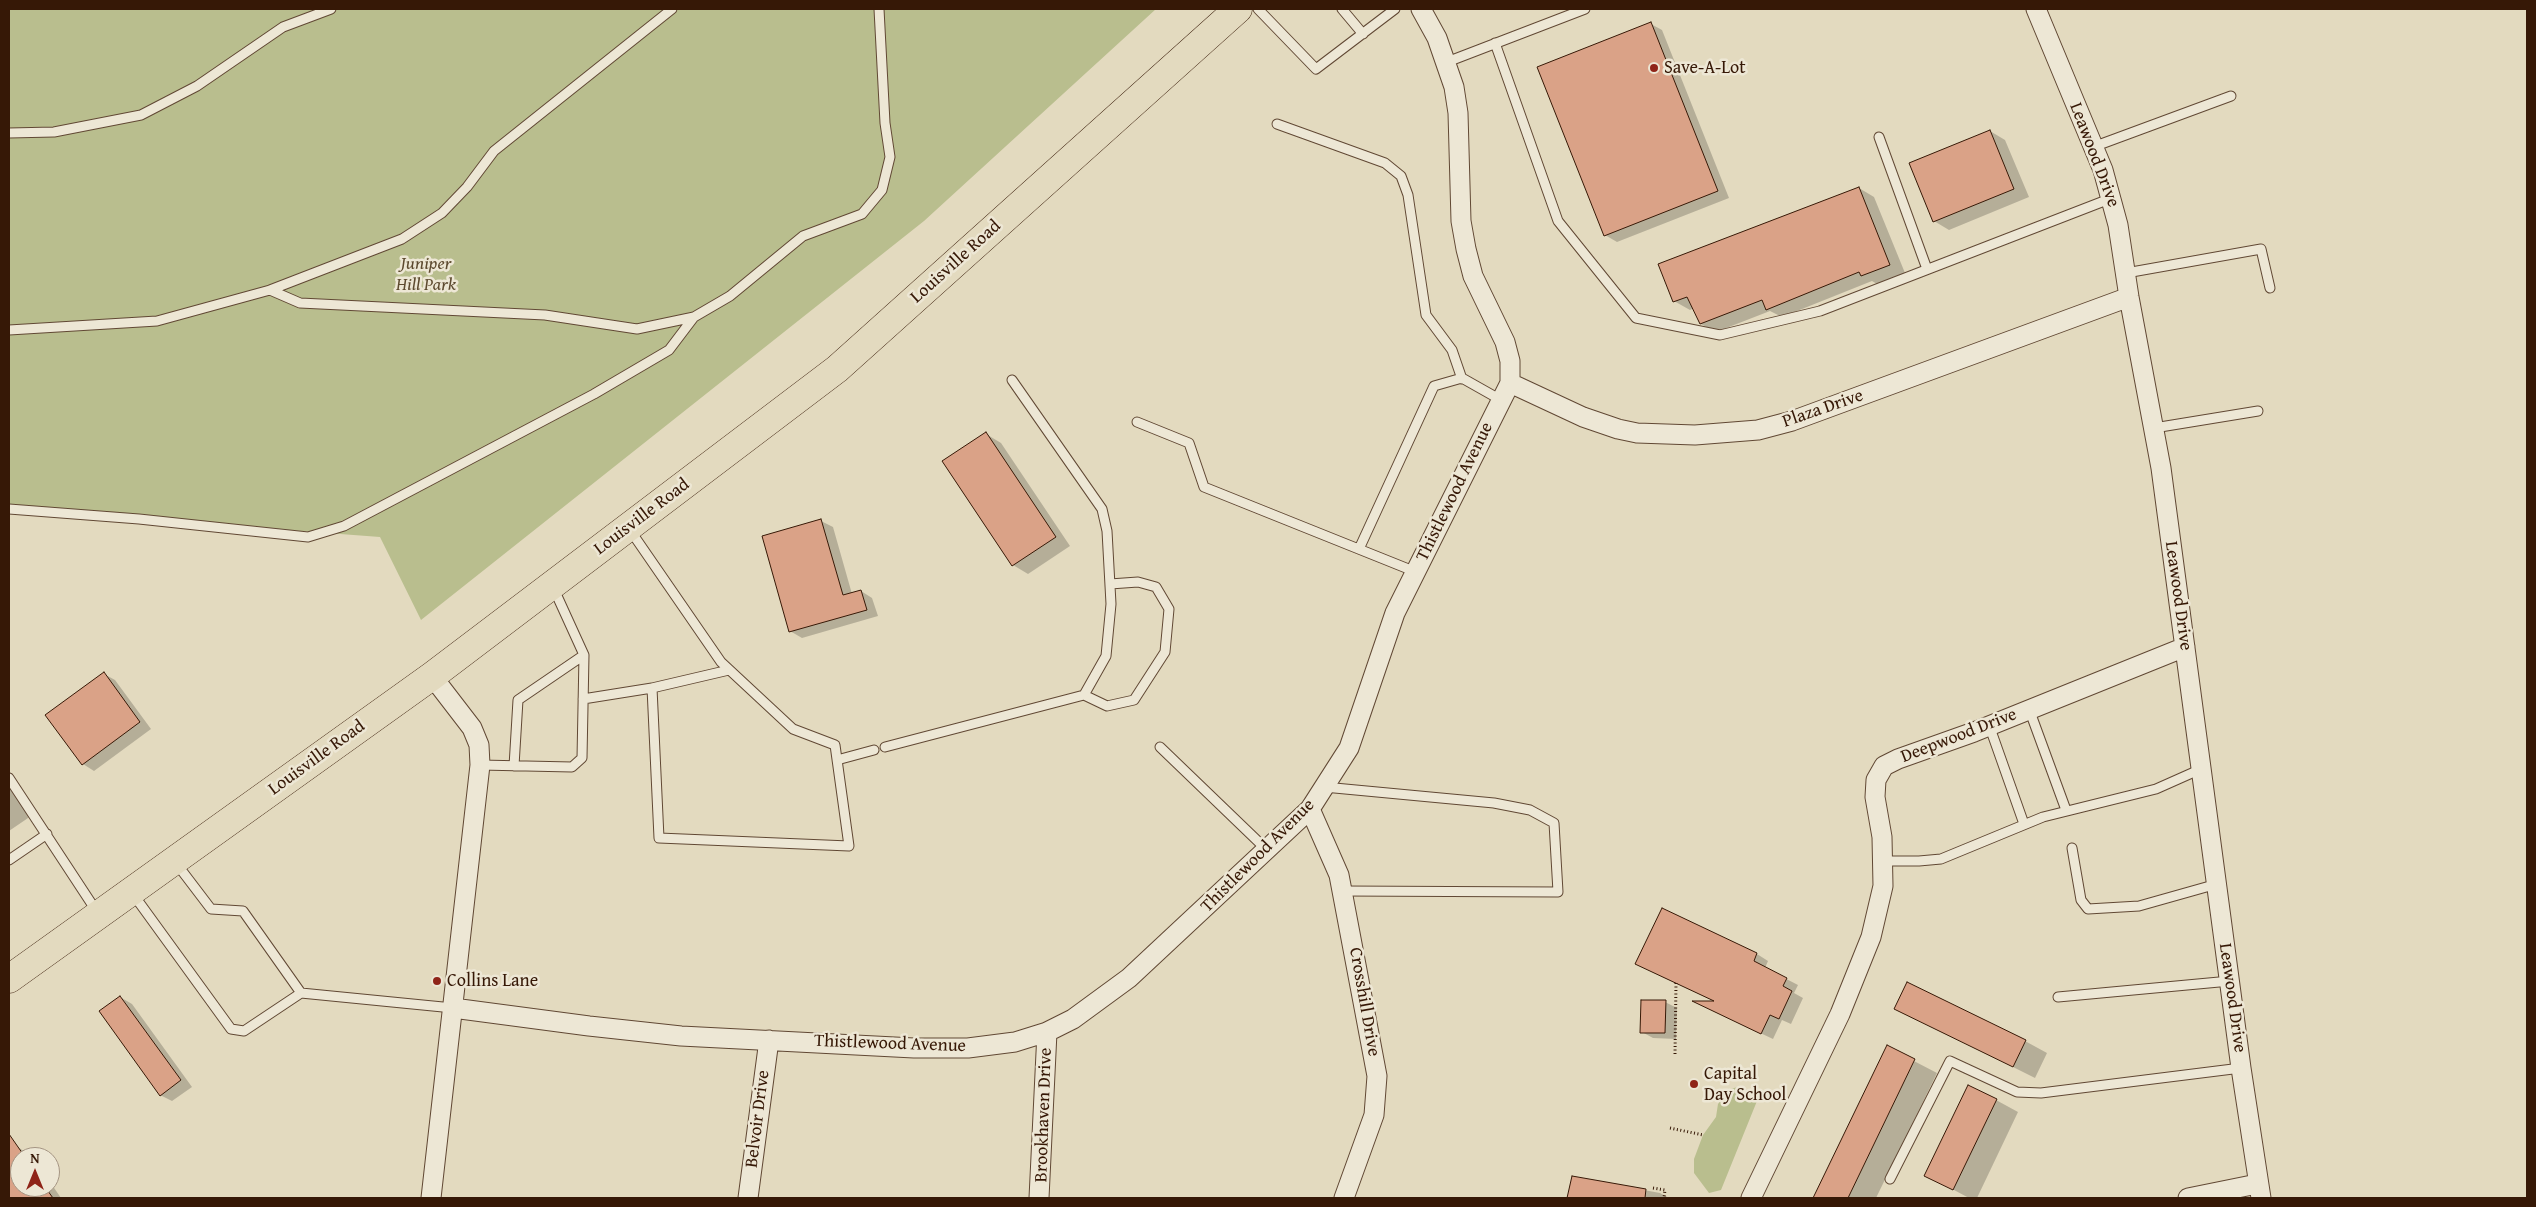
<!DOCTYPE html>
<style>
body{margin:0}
#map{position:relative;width:2536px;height:1207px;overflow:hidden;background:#e3dabf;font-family:"Gentium Book Plus",serif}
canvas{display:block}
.frame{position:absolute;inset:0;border:10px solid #361806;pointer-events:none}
.north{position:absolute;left:10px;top:1147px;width:50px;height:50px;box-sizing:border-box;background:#ede7d5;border:1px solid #a49482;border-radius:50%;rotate:0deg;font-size:14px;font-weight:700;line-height:20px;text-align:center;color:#361806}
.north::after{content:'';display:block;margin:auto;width:18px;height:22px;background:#8f2418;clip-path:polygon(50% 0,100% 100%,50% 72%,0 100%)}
</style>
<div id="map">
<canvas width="2536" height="1207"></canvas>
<div class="frame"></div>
<div class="north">N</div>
</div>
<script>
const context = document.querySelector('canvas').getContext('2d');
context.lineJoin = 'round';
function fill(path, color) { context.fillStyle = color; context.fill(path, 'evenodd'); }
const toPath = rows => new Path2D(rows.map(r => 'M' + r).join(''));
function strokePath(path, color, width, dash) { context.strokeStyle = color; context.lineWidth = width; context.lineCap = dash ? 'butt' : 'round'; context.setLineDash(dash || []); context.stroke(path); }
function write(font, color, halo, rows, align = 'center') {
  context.font = font + ' "Gentium Book Plus",serif'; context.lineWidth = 5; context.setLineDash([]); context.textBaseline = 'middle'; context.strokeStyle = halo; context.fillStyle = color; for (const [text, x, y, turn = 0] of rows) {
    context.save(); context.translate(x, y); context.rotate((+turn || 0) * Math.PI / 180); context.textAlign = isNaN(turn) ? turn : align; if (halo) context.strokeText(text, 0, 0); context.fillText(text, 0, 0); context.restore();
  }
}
const green = toPath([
 [9,9,1156,9,924,221,421,620,380,537,9,509],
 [1738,1087,1757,1101,1721,1190,1709,1193,1694,1173,1694,1159,1703,1135,1716,1117,1718,1104,1730,1089]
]);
const shadow = toPath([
 [1651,24,1662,30,1729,198,1617,242,1605,235],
 [1990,131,2005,140,2029,197,1949,230,1934,221],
 [1859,188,1874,197,1905,273,1877,284,1872,281,1782,317,1770,311,1716,332,1701,324,1694,308,1690,310,1674,301],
 [986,434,1001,443,1070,546,1028,574,1013,565,944,462],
 [821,521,833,527,852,594,861,591,872,598,878,616,802,638,790,631],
 [104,674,115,680,151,729,94,771,83,764],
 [9,783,31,816,9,831],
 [1663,909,1757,954,1768,961,1765,968,1798,985,1794,993,1803,998,1791,1024,1782,1020,1773,1039,1705,1007,1716,1002,1648,970],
 [120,997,132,1004,192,1087,172,1101,160,1095],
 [1665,1002,1677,1008,1676,1039,1653,1038,1642,1032],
 [1895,1008,2025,1041,2047,1053,2035,1078],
 [1887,1047,1937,1073,1876,1198,1824,1198,1816,1194],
 [1996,1100,2018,1112,1977,1198,1969,1198,1926,1175],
 [16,1146,33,1157,20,1157,20,1187,50,1187,50,1182,61,1198,9,1198,9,1151],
 [1573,1177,1660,1193,1669,1198,1569,1198]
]);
const building = toPath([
 [1651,22,1718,191,1604,236,1537,67,1651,22],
 [1990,130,2014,189,1933,222,1909,163,1990,130],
 [1859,187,1890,265,1861,276,1859,272,1766,310,1762,300,1700,324,1687,297,1673,302,1658,264,1859,187],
 [986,432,1056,537,1012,566,942,461,986,432],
 [821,519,843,595,861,590,867,610,789,632,762,536,821,519],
 [104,672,140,722,82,765,45,715,104,672],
 [1662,908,1757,953,1754,961,1787,978,1783,986,1792,991,1779,1019,1770,1015,1761,1034,1692,1001,1714,1001,1635,964,1662,908],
 [1907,982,2026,1040,2013,1067,1894,1009,1907,982],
 [120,996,181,1080,160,1096,99,1011,120,996],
 [1641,1000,1666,1000,1665,1033,1640,1033,1641,1000],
 [1887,1045,1915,1059,1848,1198,1813,1198,1887,1045],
 [1968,1085,1997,1099,1953,1190,1924,1176,1968,1085],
 [9,1134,25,1157,20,1157,20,1187,45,1187,53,1198,9,1198,9,1134],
 [1572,1176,1646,1189,1645,1198,1567,1198,1572,1176]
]);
const path = toPath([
 [1675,1054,1676,983],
 [1670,1128,1703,1135],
 [1653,1188,1665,1190,1664,1198]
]);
const service = toPath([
 [1258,9,1316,69,1395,9],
 [1342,9,1363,34],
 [1495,43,1558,221,1636,318,1720,335,1820,311,2112,198],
 [1447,62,1585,9],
 [1277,124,1385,163,1401,176,1408,195,1426,315,1452,350,1462,379],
 [9,133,54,132,141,115,197,86,283,27,331,9],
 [1879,137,1927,269],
 [2093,147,2231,96],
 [2126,273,2261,249,2270,288],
 [270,290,300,303,545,315,637,329,694,317,730,296,803,236,862,214,882,190,890,157,885,123,879,9],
 [9,330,157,321,270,290,402,239,442,213,467,187,494,151,672,9],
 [1137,422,1189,443,1204,487,1416,572],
 [2154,428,2258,411],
 [9,509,139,519,308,537,344,526,594,394,669,350,694,317],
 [630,530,721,662,793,729,835,745,849,846,659,838,652,688,729,670],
 [1359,549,1434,386,1462,378,1501,400],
 [1084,695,1107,706,1134,700,1165,652,1169,609,1156,587,1138,582,1110,584],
 [583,699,652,688],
 [2029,709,2066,810],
 [1989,725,2024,824],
 [885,747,1084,695,1106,656,1111,604,1107,531,1102,509,1012,380],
 [1160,747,1267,850],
 [837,760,874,750],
 [480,765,572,767,582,758,584,655,553,587],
 [514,766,518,700,584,655],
 [9,778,97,912],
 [1324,787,1494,803,1530,810,1554,823,1558,892,1342,891],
 [2072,848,2081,900,2088,909,2139,906,2217,884],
 [9,860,47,834],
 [1884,861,1919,861,1941,859,2043,817,2156,789,2201,769],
 [133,894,231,1029,244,1031,301,993,243,911,211,909,176,863],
 [301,993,453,1008],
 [2058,997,2230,981],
 [1890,1179,1950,1061,2017,1092,2041,1093,2241,1068]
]);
const minor = toPath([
 [2036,9,2103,170,2118,225,2129,297,2161,468,2241,1068,2261,1198],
 [1510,383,1583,417,1618,429,1637,433,1695,435,1758,430,1792,421,2129,297],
 [1310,809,1339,875,1377,1076,1374,1115,1344,1198],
 [453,1008,589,1026,681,1036,914,1048,968,1048,1015,1042,1047,1032,1073,1019,1129,978,1310,809,1349,748,1395,613,1510,383,1510,361,1505,342,1473,276,1466,249,1461,221,1458,113,1454,87,1437,38,1421,9],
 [431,1198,480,765,479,745,472,728,432,676],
 [748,1198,769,1040],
 [1039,1198,1047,1032],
 [1751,1198,1840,1014,1871,937,1883,886,1882,837,1875,797,1876,780,1884,766,1898,759,1974,732,2185,647],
 [2188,1198,2257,1184]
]);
const primary = toPath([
 [9,979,432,676,837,369,1238,9]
]);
const markers = [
 [1654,68,5,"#8f2418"],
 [437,981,5,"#8f2418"],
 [1694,1084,5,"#8f2418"]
];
const poiNames = [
 ["Save-A-Lot",1664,68],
 ["Collins Lane",447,981],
 ["Capital",1704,1074],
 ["Day School",1704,1095]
];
const streetNames = [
 ["Leawood Drive",2094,155,69],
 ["Louisville Road",956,262,-42],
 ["Plaza Drive",1823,409,-19],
 ["Thistlewood Avenue",1455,492,-64],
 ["Louisville Road",642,517,-37],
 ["Leawood Drive",2178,596,82],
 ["Deepwood Drive",1959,736,-21],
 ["Louisville Road",317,758,-36],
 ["Thistlewood Avenue",1258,856,-45],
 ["Leawood Drive",2232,998,82],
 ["Crosshill Drive",1364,1002,80],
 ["Thistlewood Avenue",890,1044,2],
 ["Brookhaven Drive",1044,1115,-88],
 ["Belvoir Drive",758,1119,-83]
];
const parkNames = [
 ["Juniper",426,264],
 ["Hill Park",426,285]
];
fill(green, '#b9be8e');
fill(shadow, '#0003');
fill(building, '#daa287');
strokePath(building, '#361806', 1);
strokePath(service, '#614834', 11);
strokePath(minor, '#614834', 21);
strokePath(primary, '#361806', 29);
strokePath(path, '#361806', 3, [1, 2.5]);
strokePath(service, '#ede7d5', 9);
strokePath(minor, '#ede7d5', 19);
strokePath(primary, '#e3dabf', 28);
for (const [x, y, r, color] of markers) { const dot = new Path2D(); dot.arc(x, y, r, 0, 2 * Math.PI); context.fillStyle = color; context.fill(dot); strokePath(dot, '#ede7d5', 2); }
write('18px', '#361806', '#ede7d5', poiNames, 'left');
write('18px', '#361806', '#ede7d5', streetNames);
write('italic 18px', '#5d4a2f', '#ede7d5', parkNames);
</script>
